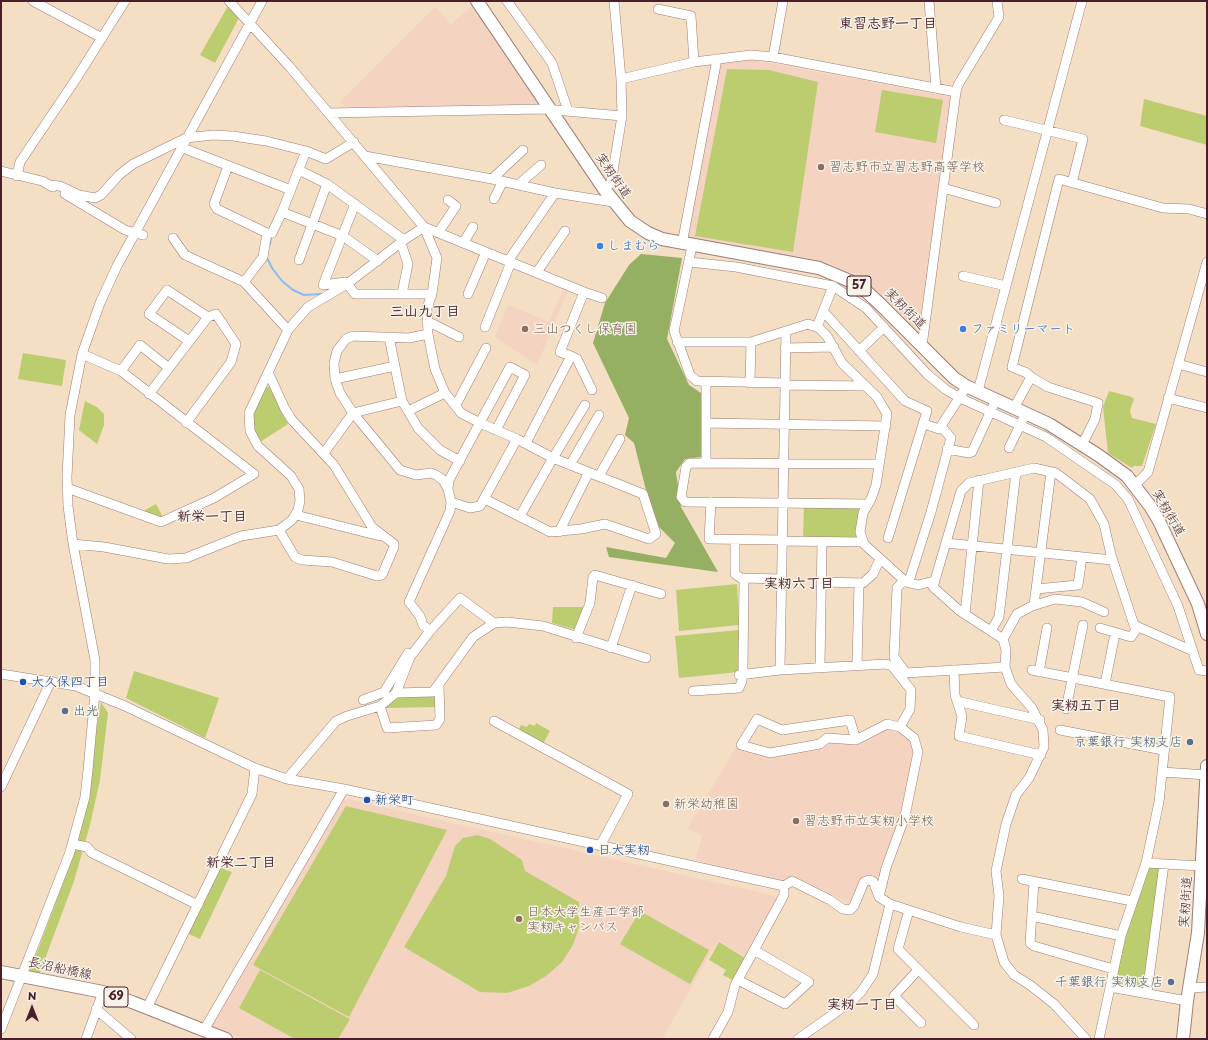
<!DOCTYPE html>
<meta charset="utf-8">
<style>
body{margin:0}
#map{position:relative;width:1208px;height:1040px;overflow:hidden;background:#f4dec4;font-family:"Playpen Sans",sans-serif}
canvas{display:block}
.frame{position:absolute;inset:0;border:2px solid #4a1f2b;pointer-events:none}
.north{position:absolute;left:12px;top:988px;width:40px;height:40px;-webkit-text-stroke:3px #f7f3e8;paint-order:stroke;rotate:0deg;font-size:11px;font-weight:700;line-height:16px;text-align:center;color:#4a1f2b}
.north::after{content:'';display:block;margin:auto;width:14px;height:18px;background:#4a1f2b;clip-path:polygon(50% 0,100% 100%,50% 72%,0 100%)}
</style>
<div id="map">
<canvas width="1208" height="1040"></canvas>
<div class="frame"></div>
<div class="north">N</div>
</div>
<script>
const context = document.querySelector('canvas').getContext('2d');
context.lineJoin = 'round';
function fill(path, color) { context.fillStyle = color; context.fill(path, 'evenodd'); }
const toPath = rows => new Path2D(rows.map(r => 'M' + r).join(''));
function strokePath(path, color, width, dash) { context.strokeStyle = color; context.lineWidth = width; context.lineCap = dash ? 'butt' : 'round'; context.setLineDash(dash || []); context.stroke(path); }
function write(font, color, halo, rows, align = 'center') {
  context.font = font + ' "Playpen Sans","Klee One",sans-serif'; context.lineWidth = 3; context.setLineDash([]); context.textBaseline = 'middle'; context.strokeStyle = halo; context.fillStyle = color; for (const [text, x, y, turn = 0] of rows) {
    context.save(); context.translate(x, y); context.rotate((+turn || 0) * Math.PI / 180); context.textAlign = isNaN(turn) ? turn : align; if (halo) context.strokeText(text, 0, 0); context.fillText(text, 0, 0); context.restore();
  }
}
const built = toPath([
 [472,6,538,104,536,107,347,108,340,102,435,7,451,24],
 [742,58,951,97,918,336,860,276,826,262,688,240,686,237,721,64,722,61],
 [565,286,569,288,537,365,495,337,508,305,549,322],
 [888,728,898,729,911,739,915,753,902,815,880,876,870,875,863,879,849,902,793,876,782,881,696,860,702,836,688,828,736,747,770,756,820,749,830,741,857,744],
 [342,798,776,896,778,898,745,957,718,940,662,1039,245,1039,211,1025]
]);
const green = toPath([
 [228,6,240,16,215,63,200,55],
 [727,69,769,70,818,82,793,252,695,236],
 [882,90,943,100,936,143,875,132],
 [1144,99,1207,116,1207,145,1140,126],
 [23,353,66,360,62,386,18,379],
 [271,386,281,411,288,424,260,442,253,429,252,415,265,388],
 [1109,391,1132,397,1134,399,1130,411,1132,418,1156,424,1142,466,1134,466,1132,468,1108,453,1103,407],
 [85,401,97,407,104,414,104,425,97,444,79,430],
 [156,504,164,519,142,512],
 [804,506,862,507,859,539,803,538],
 [737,584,739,625,679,631,676,590],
 [553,607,586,607,576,629,573,629,552,623],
 [739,630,738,672,679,678,675,636],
 [134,671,219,698,205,738,126,698],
 [434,696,437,698,437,707,385,708,399,697],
 [101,702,108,713,100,780,90,825,74,881,39,975,28,972,38,950,72,859,81,825],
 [536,723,550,731,543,744,519,730,521,725,527,727,529,724,535,726],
 [346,806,447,830,349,1017,253,965],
 [477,835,490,839,522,860,525,871,579,902,579,927,573,945,562,962,546,976,529,986,507,993,480,992,404,947,446,876,455,846,463,838],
 [1148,866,1161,867,1145,988,1115,984,1127,931],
 [219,867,232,872,200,939,187,933],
 [640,911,709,950,690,984,620,944],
 [719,942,745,958,734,981,723,975,726,970,709,960],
 [260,970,350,1019,338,1039,295,1039,239,1008]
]);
const forest = toPath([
 [641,254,682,258,667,339,689,385,701,393,701,457,685,459,676,472,681,507,718,572,609,557,606,547,666,558,675,543,659,527,646,490,634,443,625,435,629,418,593,343,605,303,629,265]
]);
const stream = toPath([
 [270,244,271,237],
 [266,256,272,268,282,281,293,290,304,295,321,294]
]);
const minor = toPath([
 [33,1,102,38],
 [229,1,289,66,424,227,437,258,432,294,427,308,428,334,435,369,445,393,461,413,480,423,517,439,553,458,643,494,656,534,649,539,605,524,581,529,550,532,485,499],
 [507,1,552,63,568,111],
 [929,1,936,88],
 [658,9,691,16,694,62],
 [773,57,783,1],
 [621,79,694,62,751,55,773,57,956,92],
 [328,113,543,109,622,116],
 [1004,120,1083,139,1072,183],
 [188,150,291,190],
 [365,156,492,179,555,193,613,202],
 [228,166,214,204,217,209,267,233,263,257,244,282],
 [299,170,327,184,404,240],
 [1,171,42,181,53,187],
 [17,176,20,162,76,79,125,1],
 [492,179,523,150],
 [519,184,541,165],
 [49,185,60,186,79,195,95,198,101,195,119,175,133,164,186,138,213,135,233,136,266,141,306,151,326,159,354,142],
 [943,188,996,203],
 [604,189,611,183,622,116,621,79,614,1],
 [65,194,125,230,143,235],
 [494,199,503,181],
 [355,204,323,285,346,282,355,294,432,294],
 [282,212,343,236,378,261],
 [267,233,272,233,282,212,306,151],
 [438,233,456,206,448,200],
 [173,238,185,255,244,282,288,330],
 [401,243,408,264,402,294],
 [463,243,473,227],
 [682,244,717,59],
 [692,246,674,331,690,375,697,381,785,383],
 [299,260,327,184],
 [508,261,555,193],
 [689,262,736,267,833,286,866,308,927,374,945,389,960,398,1046,437,1116,485,1128,499,1178,606,1199,670,1207,671],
 [537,272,565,231],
 [963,276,1006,286],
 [584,292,602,298],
 [468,294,486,252],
 [823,311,905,401,927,411,888,538],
 [427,321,459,337],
 [485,327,511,262],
 [817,327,833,286],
 [428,334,409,338,353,336,346,339,337,351,334,363,335,379,340,393,353,413,400,470,416,475,431,473,436,475,443,480,448,489],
 [389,337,402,401,408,411,418,428,440,450,460,461],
 [189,341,149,314,167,290,208,317],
 [677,342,751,342,808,324,819,328,827,336,842,363,877,397,887,414,876,485,871,499,863,513,860,532,864,544,906,582,918,585,934,581],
 [922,346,956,92,958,85,999,17,997,1],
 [785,348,834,347],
 [859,351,884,327],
 [571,356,577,359,592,390],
 [1178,364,1207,372],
 [121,371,140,345,169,368],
 [269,374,285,409,292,420,334,465,372,527,394,544,394,547,382,575,377,576,332,562,302,560,295,557,279,530],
 [1031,377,1048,387,1098,403,1095,419,1082,445],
 [335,379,395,366],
 [750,383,751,342],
 [785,385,866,386],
 [978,391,1082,1],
 [149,394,208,317,216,314,236,344,231,362,186,423],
 [1168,398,1207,408],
 [456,405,486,348],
 [1014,408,1031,377,1027,373,1012,367,1059,179,1163,208,1189,209,1207,214],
 [408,411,445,393],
 [706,423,886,426],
 [924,424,939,429,963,392],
 [1009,448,1026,413],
 [947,449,969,453,972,452,993,406],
 [324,453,353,413,402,401],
 [706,462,706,382],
 [570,465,599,415],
 [599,476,620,439],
 [1135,485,1148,472,1207,262],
 [67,488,161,522,214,498,254,474,121,371,82,354],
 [451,502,470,508,480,506,517,439],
 [711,502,709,539,782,540],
 [868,504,685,502,681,497,686,467,690,463,879,464],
 [296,515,380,536],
 [520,516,553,458,585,405],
 [559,532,589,472],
 [735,540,735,574,741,578,782,579],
 [782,541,863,542],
 [946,543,1112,560],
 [73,544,104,547,168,559,186,558,241,536,279,530,292,520,298,510,300,501,299,489,291,476,258,446,250,431,249,413,288,330,308,307,347,284,404,240,424,227,584,292,560,352,571,356,526,443],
 [904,580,897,588,894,657,906,673,1005,667,1011,684,1032,708,1043,730,1044,747,1029,778,1016,795,1006,824,996,871,999,896,996,935],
 [821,582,863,583,873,574,880,559],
 [906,582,910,578,931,512,951,438,941,426],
 [1036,589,1078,585,1082,557],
 [1034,605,1051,472],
 [965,614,979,480],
 [1100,628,1131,637,1138,627],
 [430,631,423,625,420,616,409,602,450,511,451,502,448,489,449,480,510,367,525,375,496,430],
 [991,631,999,617,1016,472],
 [576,638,590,603,593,577,595,575,661,594],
 [1003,639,960,611,933,587,961,491,969,483,1034,468,1056,473,1090,499,1104,524,1111,555,1134,625,1193,651],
 [611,648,632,585],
 [857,665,859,583],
 [820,667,822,542],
 [1005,667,1006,650,1003,639,1017,614,1032,606,1055,599,1082,602,1104,612],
 [780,670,786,332],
 [954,670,955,695,962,716,959,736,1041,755],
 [1032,670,1170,697,1159,802,1146,863],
 [1039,672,1047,628],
 [1,674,76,686,125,706,255,768,287,779,344,789,784,886,792,881,830,900,843,909,850,910,854,906,864,882,869,880,873,881,879,897,890,904,961,927,996,935,1004,962,1014,975,1030,985,1054,1004,1086,1039],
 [739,675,780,670,886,664,892,666,911,690,910,709,900,727],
 [1105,684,1114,639],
 [693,691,739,688,742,681,743,669,744,578],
 [396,693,410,657,430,631,460,598,494,623],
 [363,700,384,692,408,653],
 [957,701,1040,720],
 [380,706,387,728,436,725,440,719,439,685],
 [1066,709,1083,625],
 [494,721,628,794,600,846],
 [1060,730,1163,750],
 [856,740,850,720,782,730,757,719,741,745,770,753,820,744,827,738,856,740,887,724,900,727,914,738,918,752,905,816,886,868,879,897],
 [1162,772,1207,775],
 [287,779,336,721,347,716,380,706,396,693,433,692,473,637,494,623,507,622,543,626,646,658],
 [1,787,51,681],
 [73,844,87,847,92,853,198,905],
 [1022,879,1132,901],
 [1034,882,1030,943,1034,946,1113,969],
 [909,910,898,949,974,1025],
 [1032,916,1121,936],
 [918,970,894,996,921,1023],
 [738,980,785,1004,809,982,754,950],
 [1110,987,1187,1001],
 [1190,988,1207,987],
 [1147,993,1164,864],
 [147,1008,252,794,255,768],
 [96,1009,131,1039],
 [1,1029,70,852,85,797,88,770,95,693,95,660,73,544,68,506,67,477,70,415,82,354,100,303,117,266,262,1],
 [204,1030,344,789],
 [86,1039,103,992],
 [713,1039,728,1012,735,985,784,895,784,886],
 [798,1039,852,1001,861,992,873,974,890,904],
 [1099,1039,1121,936,1146,863,1202,866]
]);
const major = toPath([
 [477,1,604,189,630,221,648,233,662,239,819,268,850,281,867,292,881,305,954,378,966,386,1049,424,1098,455,1127,476,1150,506,1159,521,1198,604,1207,634],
 [1,972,103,992,132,1002,226,1039],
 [1183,1039,1187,1001,1198,933,1207,766]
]);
const markers = [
 [821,167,4,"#8d6e63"],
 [600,246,4,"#3f7fe0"],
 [525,329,4,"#8d6e63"],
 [963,329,4,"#3f7fe0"],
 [23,682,4,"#1a4fb4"],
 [65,711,4,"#5c6f8a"],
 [1190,742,4,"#5c6f8a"],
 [367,800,4,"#1a4fb4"],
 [666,804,4,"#8d6e63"],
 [796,821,4,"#8d6e63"],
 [590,850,4,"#1a4fb4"],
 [519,919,4,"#8d6e63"],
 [1171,982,4,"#5c6f8a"]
];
const shields = [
 [859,286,24],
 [116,997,24]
];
const shieldNames = [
 ["57",859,286],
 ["69",116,997]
];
const educationNames = [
 ["習志野市立習志野高等学校",829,167],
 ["三山つくし保育園",533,329],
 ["新栄幼稚園",674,804],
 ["習志野市立実籾小学校",804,821],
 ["日本大学生産工学部",527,912],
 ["実籾キャンパス",527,927]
];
const streetNames = [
 ["実籾街道",613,176,55],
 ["実籾街道",905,309,45],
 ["実籾街道",1168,513,60],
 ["実籾街道",1186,902,-86],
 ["長沼船橋線",60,969,12]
];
const shopNames = [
 ["しまむら",608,246],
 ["ファミリーマート",971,329]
];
const transitNames = [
 ["大久保四丁目",31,682],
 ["新栄町",375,800],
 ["日大実籾",598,850]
];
const serviceNames = [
 ["出光",73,711,"left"],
 ["京葉銀行 実籾支店",1182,742],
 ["千葉銀行 実籾支店",1163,982]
];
const neighbourhoodNames = [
 ["東習志野一丁目",888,24],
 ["三山九丁目",425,312],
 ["新栄一丁目",212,517],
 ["実籾六丁目",799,584],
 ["実籾五丁目",1086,706],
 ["新栄二丁目",241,863],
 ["実籾一丁目",862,1005]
];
fill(built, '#f4d3c0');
fill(green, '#bccd70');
fill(forest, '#95b062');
strokePath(stream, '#8abaf6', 2);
strokePath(minor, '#9f7e78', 10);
strokePath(major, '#9f7e78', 14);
strokePath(minor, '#fff', 9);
strokePath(major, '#fff', 12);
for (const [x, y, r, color] of markers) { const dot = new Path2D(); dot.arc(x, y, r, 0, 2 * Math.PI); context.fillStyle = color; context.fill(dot); strokePath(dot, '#f7f3e8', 1.5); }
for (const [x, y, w] of shields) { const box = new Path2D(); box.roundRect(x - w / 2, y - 10, w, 20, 3); context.fillStyle = '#f7f3e8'; context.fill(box); strokePath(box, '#4a1f2b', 1); }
write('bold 12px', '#4a1f2b', null, shieldNames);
write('13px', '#785e54', '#f7f3e8', educationNames, 'left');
write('13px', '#4a1f2b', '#f7f3e8', streetNames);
write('13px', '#366cbe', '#f7f3e8', shopNames, 'left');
write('13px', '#164399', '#f7f3e8', transitNames, 'left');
write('13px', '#4e5e75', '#f7f3e8', serviceNames, 'right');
write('bold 14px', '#4a1f2b', '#f7f3e8', neighbourhoodNames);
</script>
